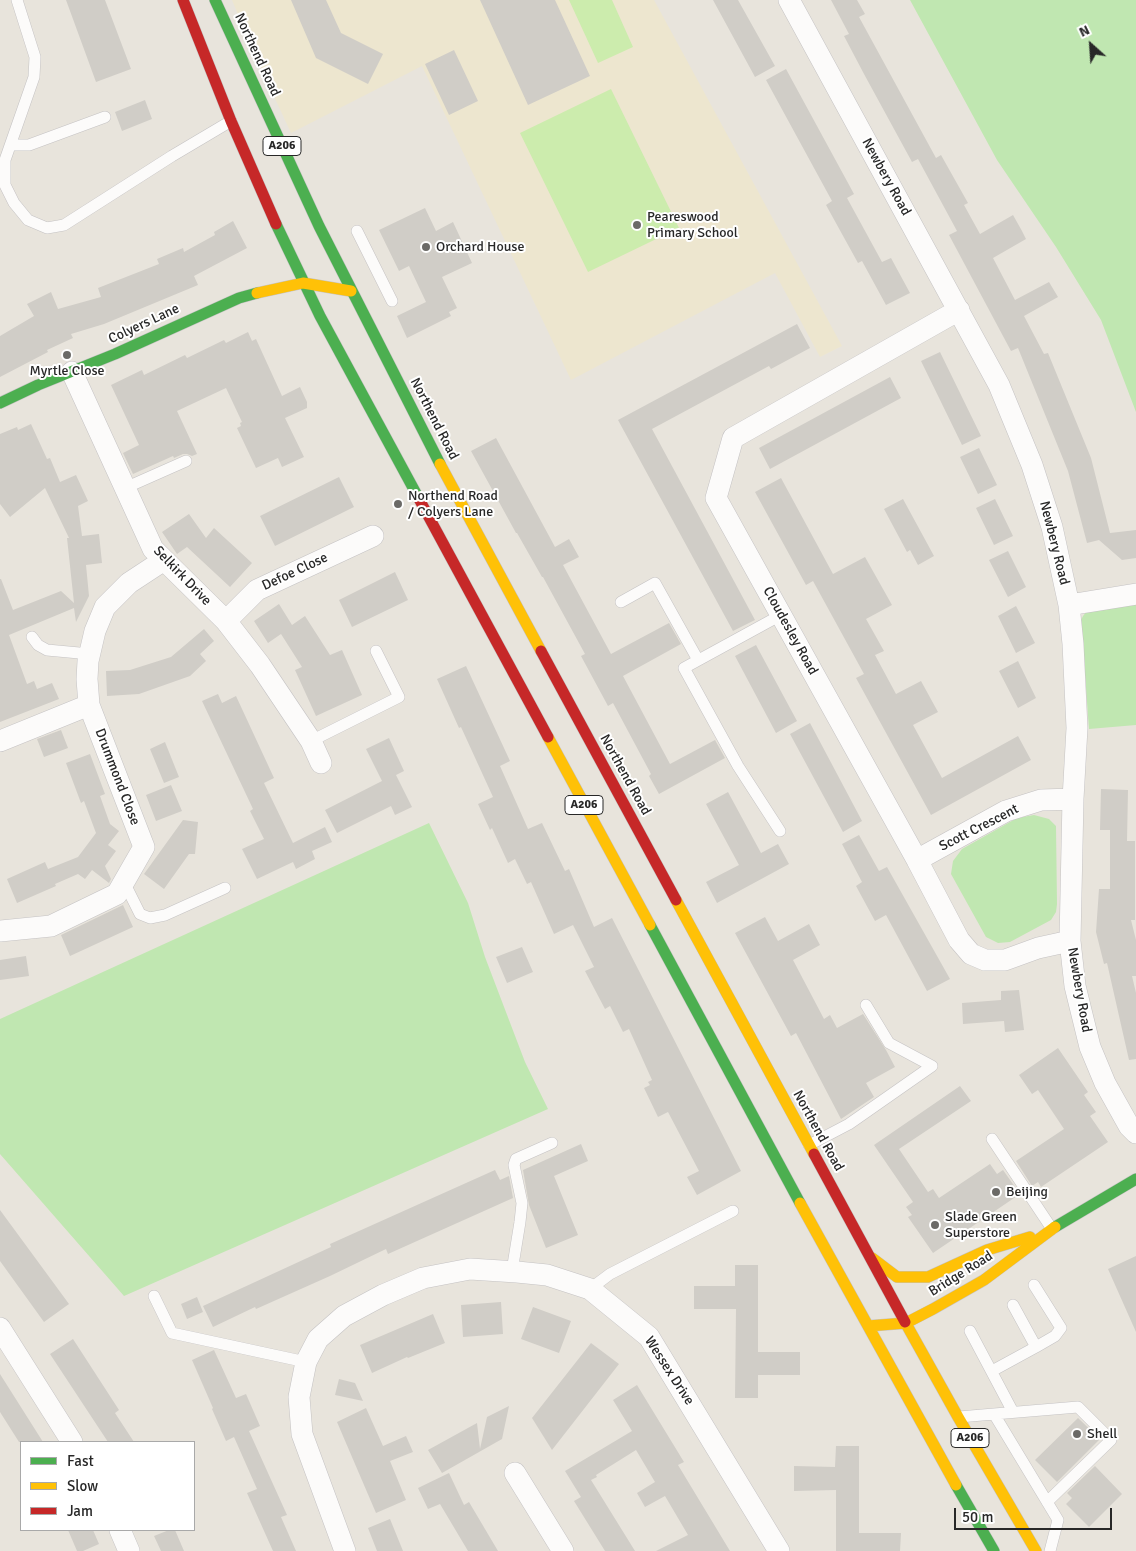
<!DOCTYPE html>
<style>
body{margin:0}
#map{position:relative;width:1136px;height:1551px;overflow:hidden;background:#e8e4dc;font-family:Signika,sans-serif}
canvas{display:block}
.legend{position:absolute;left:20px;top:1441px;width:175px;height:90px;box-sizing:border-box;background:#fff;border:1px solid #a9a9a9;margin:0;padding:6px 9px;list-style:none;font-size:15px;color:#282828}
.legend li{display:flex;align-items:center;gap:10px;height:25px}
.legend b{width:25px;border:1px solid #a9a9a9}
.north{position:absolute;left:1066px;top:20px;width:50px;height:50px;-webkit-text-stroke:4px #fff;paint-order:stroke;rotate:334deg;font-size:14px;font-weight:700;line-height:20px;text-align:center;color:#282828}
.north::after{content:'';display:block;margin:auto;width:18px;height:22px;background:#282828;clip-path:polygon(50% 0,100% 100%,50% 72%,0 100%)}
.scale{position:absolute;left:954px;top:1508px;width:158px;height:22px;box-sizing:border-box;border:2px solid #282828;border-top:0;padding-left:6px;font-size:15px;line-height:18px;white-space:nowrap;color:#282828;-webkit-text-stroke:4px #fff;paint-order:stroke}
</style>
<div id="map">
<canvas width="1136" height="1551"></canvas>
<ul class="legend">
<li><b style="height:6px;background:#4caf50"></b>Fast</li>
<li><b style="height:6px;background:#ffc107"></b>Slow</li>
<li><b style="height:6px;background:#c62828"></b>Jam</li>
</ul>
<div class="north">N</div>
<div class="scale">50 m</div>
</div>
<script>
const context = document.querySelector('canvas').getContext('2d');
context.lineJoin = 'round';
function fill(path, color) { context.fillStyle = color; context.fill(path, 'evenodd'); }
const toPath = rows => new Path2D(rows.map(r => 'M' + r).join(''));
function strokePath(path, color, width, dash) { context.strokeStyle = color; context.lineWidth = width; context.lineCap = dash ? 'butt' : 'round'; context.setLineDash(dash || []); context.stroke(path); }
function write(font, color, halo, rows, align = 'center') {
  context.font = font + ' Signika,sans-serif'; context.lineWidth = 4; context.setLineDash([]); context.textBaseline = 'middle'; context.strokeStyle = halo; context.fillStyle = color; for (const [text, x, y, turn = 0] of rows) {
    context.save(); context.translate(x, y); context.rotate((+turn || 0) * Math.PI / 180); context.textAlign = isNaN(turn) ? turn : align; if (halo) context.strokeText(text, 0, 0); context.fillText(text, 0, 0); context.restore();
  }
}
const education = toPath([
 [232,0,654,0,842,346,820,357,775,273,571,380,422,66,291,133,253,51]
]);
const green = toPath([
 [910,0,1136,0,1136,412,1101,320,1056,247,997,160],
 [1136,600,1136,725,1089,729,1081,620,1083,616,1087,611],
 [1034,815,1049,819,1056,826,1057,904,1056,912,1051,920,1010,942,998,943,986,937,951,874,953,861,962,849,1017,818],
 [429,823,468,903,485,957,525,1062,548,1109,124,1296,0,1154,0,1019]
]);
const pitch = toPath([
 [569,0,612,0,633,47,598,63],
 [611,89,679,228,588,272,520,133]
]);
const building = toPath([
 [66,0,105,0,131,69,96,82],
 [291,0,326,0,341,33,383,54,368,84,316,58],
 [480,0,555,0,590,76,528,105],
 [713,0,738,0,775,66,755,77],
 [831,0,857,0,865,14,859,17,936,158,941,155,968,203,964,205,980,234,1013,215,1022,231,1026,239,993,258,1015,300,1049,282,1058,297,1024,316,1044,354,1048,353,1091,458,1110,533,1136,530,1136,558,1122,560,1099,540,1087,543,1068,471,1018,348,1011,351,949,235,957,231,918,159,912,162,864,74,844,36,849,34],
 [454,50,478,101,449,115,425,64],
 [786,69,854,194,847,198,882,262,891,258,910,293,886,305,862,261,858,263,826,205,832,201,766,80],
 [145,100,152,119,122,131,115,112],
 [425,208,436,231,453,222,472,263,442,277,457,308,449,312,451,316,407,338,397,316,426,302,409,266,399,271,379,230],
 [233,221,247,248,194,276,198,285,104,324,71,334,73,338,47,350,48,352,0,377,0,336,34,316,27,304,51,292,58,309,101,297,98,288,159,264,157,259,183,248,184,252,215,235,214,232],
 [797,324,810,348,771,369,769,366,652,429,755,620,733,631,618,420],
 [248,332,252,341,256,339,282,396,300,387,307,402,307,408,285,418,304,457,282,467,278,458,256,468,237,428,241,426,240,423,242,422,226,388,177,411,197,454,192,456,187,454,183,454,174,458,173,456,133,474,123,453,139,445,111,385,142,370,144,375,185,355,187,358,224,340,226,343],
 [940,352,981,436,962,445,921,361],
 [890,377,901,398,770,469,759,448],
 [31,424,47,459,50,458,60,482,76,475,88,501,78,506,82,536,99,534,102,563,86,565,89,596,76,622,74,608,9,635,27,684,34,681,37,689,52,683,59,699,0,722,0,579,1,579,13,610,61,591,74,603,67,538,69,538,45,488,10,517,0,504,0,434,17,427,18,430],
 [496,438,555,547,569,539,579,557,563,565,611,654,669,623,681,644,623,676,670,764,715,740,725,758,659,794,649,776,651,774,613,703,608,706,581,656,585,654,543,577,542,577,517,533,516,533,471,451],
 [979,448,997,485,978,494,960,457],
 [339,477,354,507,275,546,260,516],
 [781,478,833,574,865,557,892,605,866,619,884,651,875,655,896,694,921,681,938,712,913,725,942,778,1018,736,1031,760,931,815,856,678,864,674,813,581,806,585,755,492],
 [903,499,934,556,918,565,910,550,907,552,884,509],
 [995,499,1013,536,994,545,976,508],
 [189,514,206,538,214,528,252,563,230,587,187,547,177,554,162,532],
 [1008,551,1026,587,1008,597,989,560],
 [395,572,408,600,352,627,339,600],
 [279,604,292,625,305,616,330,655,342,650,362,695,316,716,295,670,302,667,281,634,268,643,254,621],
 [1016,606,1035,643,1016,653,998,616],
 [204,629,214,641,200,654,206,661,190,676,139,694,107,696,106,671,130,670,171,657],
 [756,645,797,721,776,733,735,656],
 [1018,661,1036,698,1018,708,999,671],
 [466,666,510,761,500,766,528,829,542,823,565,871,569,869,594,927,612,918,741,1171,697,1195,687,1177,699,1171,668,1112,658,1117,644,1088,650,1085,648,1082,652,1080,629,1029,623,1032,610,1006,605,1009,585,971,594,967,573,925,554,934,531,882,527,884,515,859,508,863,492,828,490,830,478,804,493,797,461,727,459,728,437,679],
 [218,694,222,703,236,696,274,778,264,783,293,843,325,827,332,842,312,851,315,859,296,869,293,862,257,879,242,849,264,839,250,811,253,809,202,701],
 [810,723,862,821,843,832,790,734],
 [61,730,68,748,44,757,37,739],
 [389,738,404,771,396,775,412,807,395,815,391,806,337,833,325,810,382,781,366,749],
 [165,742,179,777,164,783,150,749],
 [90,754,105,794,100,796,110,824,119,831,108,845,116,851,105,866,111,879,109,883,92,870,85,879,78,874,55,884,56,886,17,903,7,879,45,862,48,869,78,857,96,833,84,801,81,803,66,763],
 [171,785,182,811,156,821,146,795],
 [1101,789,1128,790,1127,841,1135,841,1135,920,1131,920,1136,940,1136,976,1132,976,1136,993,1136,1059,1129,1060,1107,963,1104,964,1096,932,1099,889,1110,889,1110,830,1100,830],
 [728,792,761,853,778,844,789,864,717,903,706,882,739,865,706,804],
 [183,820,198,822,195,854,189,854,164,889,144,874],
 [859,835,879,871,887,867,950,979,927,991,886,915,875,921,856,886,862,882,842,844],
 [123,905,133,927,70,956,61,935],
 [765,917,778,941,809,924,820,945,793,960,824,1019,830,1015,837,1028,863,1014,886,1050,895,1067,866,1083,874,1097,841,1119,796,1033,791,1036,735,933],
 [522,947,533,972,507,983,496,957],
 [26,956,29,976,0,980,0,960],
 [1019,990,1024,1030,1005,1032,1004,1021,963,1024,962,1003,1001,1000,1001,991],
 [1058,1048,1088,1092,1084,1095,1096,1112,1090,1116,1108,1142,1041,1187,1038,1182,1032,1186,1016,1161,1064,1129,1038,1090,1032,1094,1019,1075],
 [960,1086,971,1101,899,1149,928,1192,933,1189,939,1198,990,1164,997,1174,1003,1170,1020,1194,933,1253,908,1217,912,1215,906,1207,913,1202,874,1145],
 [581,1144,588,1161,554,1176,578,1235,546,1248,529,1205,523,1170],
 [495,1170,500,1180,509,1176,513,1198,388,1254,386,1249,330,1276,256,1309,255,1307,213,1327,203,1306,331,1247,330,1244],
 [0,1210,69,1304,44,1322,0,1261],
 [1136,1256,1136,1332,1108,1269],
 [735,1265,758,1265,758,1352,800,1352,800,1375,758,1375,758,1398,735,1398,736,1309,694,1309,694,1286,735,1286],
 [197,1297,203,1312,187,1319,181,1304],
 [501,1302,503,1334,463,1337,461,1305],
 [533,1307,571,1321,559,1353,521,1339],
 [433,1314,445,1343,408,1358,407,1357,372,1373,360,1345],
 [73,1339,119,1410,115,1413,134,1442,108,1442,50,1354],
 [591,1343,619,1364,552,1450,532,1418],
 [214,1350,236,1398,246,1394,260,1426,249,1431,287,1515,281,1517,296,1551,273,1551,247,1493,257,1489,234,1437,226,1441,212,1409,213,1408,192,1360],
 [0,1374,43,1442,19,1442,0,1412],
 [339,1379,355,1383,363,1401,335,1395],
 [637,1385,684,1462,678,1465,730,1551,656,1551,688,1535,665,1496,645,1507,637,1493,655,1482,636,1450,596,1475,597,1477,591,1480,635,1551,605,1551,574,1501,581,1497,565,1471,632,1431,613,1400],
 [509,1406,502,1439,442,1473,428,1450,477,1423,480,1449,487,1417],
 [366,1408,383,1446,406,1436,413,1452,390,1461,406,1500,376,1513,337,1422],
 [1078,1418,1100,1439,1057,1482,1035,1460],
 [836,1446,859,1446,859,1533,901,1533,900,1551,836,1551,836,1490,794,1491,794,1466,835,1467],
 [1095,1466,1122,1494,1089,1527,1066,1504,1072,1498,1067,1493],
 [449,1473,464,1505,469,1502,498,1551,468,1551,440,1504,428,1509,418,1488],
 [390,1519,403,1551,377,1551,368,1528],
 [68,1530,93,1530,99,1544,83,1551,77,1551],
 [169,1530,175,1530,184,1551,161,1551,154,1536]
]);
const lane = toPath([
 [17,0,35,57,34,77,5,160,5,185,14,203,28,220,47,228,64,225,172,156,231,121],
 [11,145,29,145,105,117],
 [357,231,392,301],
 [125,488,186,461],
 [621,602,655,583,698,660],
 [32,637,38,645,47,650,90,654],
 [311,741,399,697,376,651],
 [780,831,738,766,684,668,781,615],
 [124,882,140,914,150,918,165,915,225,888],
 [992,1139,1052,1229],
 [809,1145,849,1124,932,1066,889,1043,866,1005],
 [512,1271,520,1222,522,1203,514,1165,516,1159,552,1143],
 [1034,1285,1061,1328,1055,1336,1036,1347],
 [590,1289,610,1274,733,1211],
 [154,1296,172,1333,306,1362],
 [970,1331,1013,1412],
 [992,1371,1036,1347,1013,1305],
 [994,1414,1078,1407,1111,1440,1047,1502],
 [959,1417,994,1414,1058,1520,1050,1551]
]);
const street = toPath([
 [789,0,999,385,1032,465,1052,527,1069,605,1073,644,1077,728,1073,799,1070,941,1075,986,1090,1047,1105,1083,1129,1126,1136,1133],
 [959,310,733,438,716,498,917,860,959,940,971,954,985,960,1005,960,1038,948,1070,941],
 [72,372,153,549,226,621,260,665,311,741,321,763],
 [1069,605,1136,594],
 [226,621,257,590,373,536],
 [0,741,89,705],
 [917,860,1006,811,1041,800,1073,799],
 [0,931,51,926,117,894,144,847,89,705,87,679,88,661,95,631,105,607,129,583,164,560],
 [0,1328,72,1442],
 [515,1473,563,1551],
 [120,1530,129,1551],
 [345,1551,302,1434,299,1397,306,1362,318,1339,344,1316,383,1295,423,1278,470,1269,517,1272,547,1275,590,1289,649,1337,779,1551]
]);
const fast = toPath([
 [215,0,319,226,440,464],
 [276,224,320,316,418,497],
 [0,403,38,385,115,354,239,298,257,293],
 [650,925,800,1203],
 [1055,1227,1136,1179],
 [956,1485,994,1551]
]);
const slow = toPath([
 [257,293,303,283,351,291],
 [440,464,541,651],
 [548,737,650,925],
 [676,900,814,1154],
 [800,1203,956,1485],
 [872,1258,897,1277,928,1277,987,1250,1030,1237],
 [905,1322,958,1417,1036,1551],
 [868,1326,906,1323,933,1309,984,1280,1055,1227]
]);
const jam = toPath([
 [183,0,231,121,276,224],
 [418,497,548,737],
 [541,651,676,900],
 [814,1154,905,1322]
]);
const markers = [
 [637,225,5,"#6b6a67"],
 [426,247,5,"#6b6a67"],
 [67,355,5,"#6b6a67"],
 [398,504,5,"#6b6a67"],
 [996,1192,5,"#6b6a67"],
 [935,1225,5,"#6b6a67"],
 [1077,1434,5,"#6b6a67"]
];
const shields = [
 [282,146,38],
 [584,805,38],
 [970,1438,38]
];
const shieldNames = [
 ["A206",282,146],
 ["A206",584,805],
 ["A206",970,1438]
];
const streetNames = [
 ["Northend Road",257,55,65],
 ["Newbery Road",886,177,61],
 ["Colyers Lane",144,324,-25],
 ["Northend Road",434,419,63],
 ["Newbery Road",1054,543,76],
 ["Defoe Close",295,572,-25],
 ["Selkirk Drive",182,576,46],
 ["Cloudesley Road",790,631,61],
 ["Northend Road",625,775,61],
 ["Drummond Close",117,777,69],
 ["Scott Crescent",979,828,-27],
 ["Newbery Road",1079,990,80],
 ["Northend Road",818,1131,61],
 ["Bridge Road",961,1274,-32],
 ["Wessex Drive",669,1371,57]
];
const poiNames = [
 ["Peareswood",647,217],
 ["Primary School",647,233],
 ["Orchard House",436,247],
 ["Myrtle Close",67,371,"center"],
 ["Northend Road",408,496],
 ["/ Colyers Lane",408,512],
 ["Beijing",1006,1192],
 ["Slade Green",945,1217],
 ["Superstore",945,1233],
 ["Shell",1087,1434]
];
fill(education, '#ede6cf');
fill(green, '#c0e7b1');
fill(pitch, '#ccecad');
fill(building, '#d0cdc7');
strokePath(lane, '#c4c2c3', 12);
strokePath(street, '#c4c2c3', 22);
strokePath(fast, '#c4c2c3', 12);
strokePath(slow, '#c4c2c3', 12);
strokePath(jam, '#c4c2c3', 12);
strokePath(lane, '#fcfbfa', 11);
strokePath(street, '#fcfbfa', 21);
strokePath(fast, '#4caf50', 11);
strokePath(slow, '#ffc107', 11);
strokePath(jam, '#c62828', 11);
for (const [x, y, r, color] of markers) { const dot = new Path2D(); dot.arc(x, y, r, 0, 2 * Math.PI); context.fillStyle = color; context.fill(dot); strokePath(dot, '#fff', 2); }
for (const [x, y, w] of shields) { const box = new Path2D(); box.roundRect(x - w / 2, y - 9.5, w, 19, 4); context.fillStyle = '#fff'; context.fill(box); strokePath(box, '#282828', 1); }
write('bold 12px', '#282828', null, shieldNames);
write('14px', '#282828', '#fff', streetNames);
write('14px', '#282828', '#fff', poiNames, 'left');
</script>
